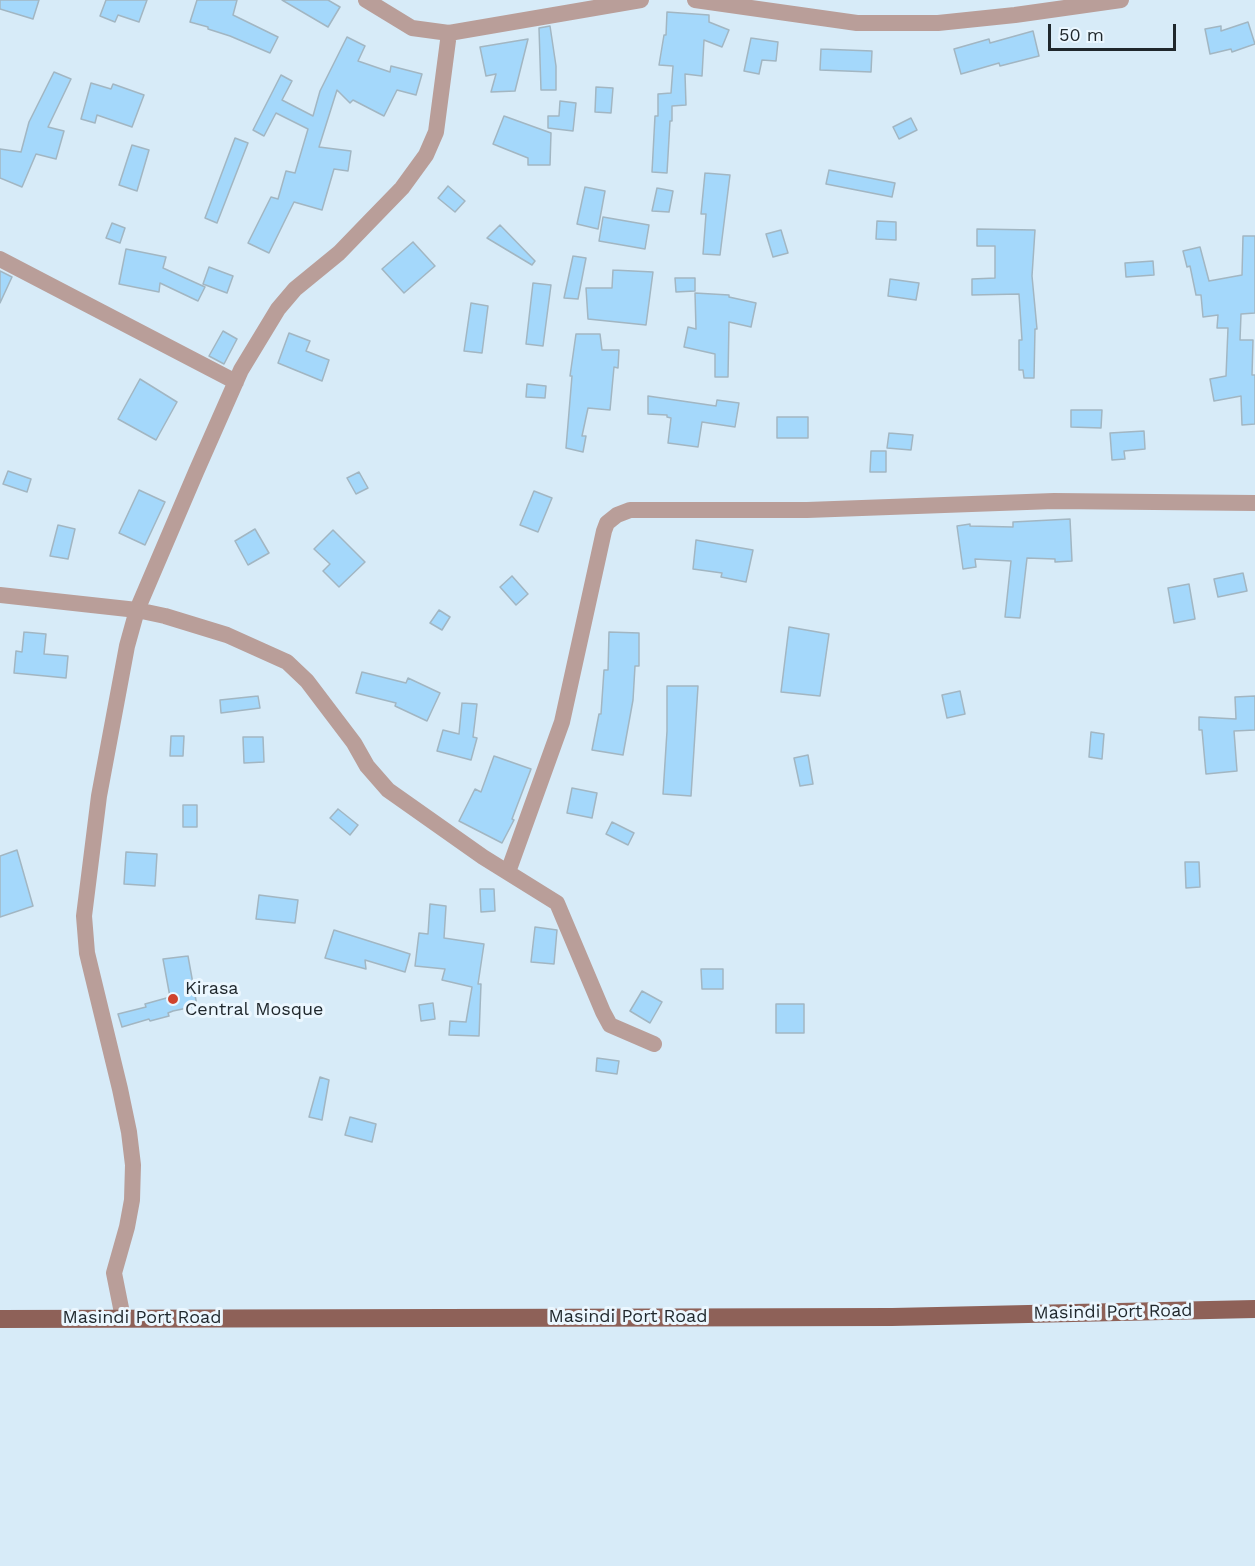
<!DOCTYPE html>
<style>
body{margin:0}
#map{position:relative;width:1255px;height:1566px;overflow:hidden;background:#d7ebf8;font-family:"Work Sans",sans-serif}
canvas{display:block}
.scale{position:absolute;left:1048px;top:24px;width:128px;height:27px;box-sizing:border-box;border:3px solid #1f272c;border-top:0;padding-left:8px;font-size:18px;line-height:21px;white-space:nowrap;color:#1f272c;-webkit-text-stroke:4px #ebf7ff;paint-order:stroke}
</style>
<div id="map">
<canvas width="1255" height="1566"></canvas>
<div class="scale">50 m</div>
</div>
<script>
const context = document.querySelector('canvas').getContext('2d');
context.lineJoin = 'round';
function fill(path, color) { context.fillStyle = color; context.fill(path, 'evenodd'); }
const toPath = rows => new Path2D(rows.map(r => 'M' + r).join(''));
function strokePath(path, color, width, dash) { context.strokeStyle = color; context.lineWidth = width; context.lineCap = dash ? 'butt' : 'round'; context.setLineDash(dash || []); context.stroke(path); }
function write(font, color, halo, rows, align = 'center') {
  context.font = font + ' "Work Sans",sans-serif'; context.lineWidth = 6; context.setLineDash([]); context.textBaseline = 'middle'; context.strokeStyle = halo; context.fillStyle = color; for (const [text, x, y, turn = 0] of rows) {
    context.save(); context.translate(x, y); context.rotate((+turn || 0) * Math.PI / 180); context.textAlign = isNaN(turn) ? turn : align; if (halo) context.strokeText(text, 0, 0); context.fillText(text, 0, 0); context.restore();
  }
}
const building = toPath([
 [0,0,39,0,33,19,0,9,0,0],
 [106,0,147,0,139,22,118,15,115,22,100,16,106,0],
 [197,0,237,0,233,15,278,37,270,53,230,36,208,29,208,27,190,22,197,0],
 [282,0,328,0,340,7,328,27,282,0],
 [667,12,709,15,709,22,729,30,722,47,704,40,702,76,685,74,686,105,672,106,672,121,670,121,667,173,652,172,655,116,658,116,658,94,671,93,673,66,659,65,664,35,666,35,667,12],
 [1248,22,1255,44,1232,52,1231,49,1210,54,1205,29,1221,26,1221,31,1248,22],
 [550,26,556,66,556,90,541,90,539,28,550,26],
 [1033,31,1039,56,1000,66,999,63,961,74,954,49,989,39,990,43,1033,31],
 [347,37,365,46,358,61,390,72,391,66,422,74,416,95,397,90,384,116,353,100,350,103,337,90,319,147,351,151,348,171,334,169,322,210,294,202,269,253,248,243,271,197,278,199,286,171,295,173,308,129,276,113,264,136,253,130,281,75,292,81,282,100,313,116,320,91,347,37],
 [751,38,778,42,776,61,762,60,759,74,744,71,751,38],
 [528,39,515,91,491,92,496,74,486,76,480,47,528,39],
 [821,49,872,51,871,72,820,70,821,49],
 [54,72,71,79,48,127,64,131,56,159,36,154,22,187,0,178,0,149,21,152,29,122,54,72],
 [91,83,111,89,113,84,144,95,132,127,97,115,95,123,81,119,91,83],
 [596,87,613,88,611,113,595,112,596,87],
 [560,101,576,103,573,131,548,128,548,116,559,116,560,101],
 [504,116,551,133,550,165,528,165,528,158,493,144,504,116],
 [911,118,917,130,899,139,893,127,911,118],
 [235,138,248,143,217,223,205,218,235,138],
 [132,145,149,150,137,191,119,185,132,145],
 [829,170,895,183,892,197,826,184,829,170],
 [705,173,730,175,720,255,703,254,706,214,701,214,705,173],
 [448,186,465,201,455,212,438,198,448,186],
 [585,187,605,191,598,229,577,224,585,187],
 [657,188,673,191,669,212,652,211,657,188],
 [603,217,649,225,645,249,599,241,603,217],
 [877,221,896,222,896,240,876,239,877,221],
 [112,223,125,228,120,243,106,238,112,223],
 [500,225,535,261,532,265,487,238,500,225],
 [977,229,1035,230,1032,276,1037,329,1035,329,1034,378,1024,378,1023,370,1019,370,1019,340,1022,340,1019,294,972,295,972,279,995,278,995,246,977,246,977,229],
 [781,230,788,253,773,257,766,234,781,230],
 [1243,236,1255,236,1255,313,1241,314,1240,340,1253,340,1252,375,1255,375,1255,424,1242,425,1241,396,1214,401,1210,379,1226,376,1228,328,1217,328,1218,315,1203,317,1201,295,1196,295,1190,266,1187,267,1183,251,1200,247,1209,281,1242,275,1243,236],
 [413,242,435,266,404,293,382,269,413,242],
 [126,249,166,257,163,268,205,287,198,301,160,283,159,292,119,284,126,249],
 [573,256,586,258,578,299,564,298,573,256],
 [1153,261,1154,275,1126,277,1125,263,1153,261],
 [209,267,233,276,227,293,203,284,209,267],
 [613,270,653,272,646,325,588,319,586,288,612,288,613,270],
 [0,271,12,277,0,303,0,271],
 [675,278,695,278,695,291,676,292,675,278],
 [890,279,919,283,916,300,888,296,890,279],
 [533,283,551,285,543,346,526,344,533,283],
 [695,293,729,295,729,297,756,303,751,327,729,322,728,377,715,377,715,354,684,347,688,327,696,329,695,293],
 [471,303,488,306,482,353,464,351,471,303],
 [223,331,237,339,224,364,209,356,223,331],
 [289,333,310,341,306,351,329,360,322,381,278,363,289,333],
 [576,334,600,334,602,350,619,350,618,368,614,367,610,410,588,408,582,436,586,436,583,452,566,448,572,376,570,376,576,334],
 [140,379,177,402,156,440,118,419,140,379],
 [527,384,546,386,545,398,526,397,527,384],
 [648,396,716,406,717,400,739,403,735,427,702,422,698,447,668,443,671,418,667,417,667,415,648,414,648,396],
 [1071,410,1102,410,1101,428,1071,427,1071,410],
 [777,417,808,417,808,438,777,438,777,417],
 [1144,431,1145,449,1124,451,1125,459,1112,460,1110,433,1144,431],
 [889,433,913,435,911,450,887,448,889,433],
 [871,451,886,451,886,472,870,472,871,451],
 [8,471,31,479,27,492,3,484,8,471],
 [359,472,368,488,356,494,347,478,359,472],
 [139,490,165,502,145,545,119,533,139,490],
 [534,491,552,498,538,532,520,525,534,491],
 [1070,519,1072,561,1055,562,1055,559,1027,558,1020,618,1005,617,1011,561,975,559,976,567,963,569,957,526,970,524,970,526,1013,527,1013,522,1070,519],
 [58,525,75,529,68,559,50,556,58,525],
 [255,529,269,553,248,565,235,541,255,529],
 [333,530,365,562,339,587,323,571,330,564,314,549,333,530],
 [696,540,753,550,746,582,721,577,722,573,693,569,696,540],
 [1243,573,1247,591,1218,597,1214,579,1243,573],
 [512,576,528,594,516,605,500,587,512,576],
 [1189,584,1195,619,1174,623,1168,588,1189,584],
 [439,610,450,617,442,630,430,623,439,610],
 [789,627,829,634,820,696,781,692,789,627],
 [24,632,46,634,44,654,68,656,66,678,14,673,16,651,22,652,24,632],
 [609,632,639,633,639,666,635,666,633,700,623,755,592,750,599,714,601,714,604,670,608,670,609,632],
 [362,672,406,683,408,678,440,693,427,721,395,706,396,703,356,693,362,672],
 [667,686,698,686,691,796,663,794,667,731,667,686],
 [960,691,965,714,947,718,942,695,960,691],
 [258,696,260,708,221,713,220,700,258,696],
 [1255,696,1255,730,1234,731,1237,771,1206,774,1202,730,1199,730,1199,717,1236,719,1235,697,1255,696],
 [462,703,477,704,473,737,477,738,471,760,437,751,443,730,459,734,462,703],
 [1091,732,1104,734,1102,759,1089,757,1091,732],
 [171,736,184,736,183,756,170,756,171,736],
 [243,737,263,737,264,762,244,763,243,737],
 [808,755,813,784,800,786,794,758,808,755],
 [494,756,531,769,512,819,514,820,502,843,459,821,475,789,481,792,494,756],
 [572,788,597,793,592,818,567,813,572,788],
 [183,805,197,805,197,827,183,827,183,805],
 [338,809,358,825,350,835,330,818,338,809],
 [612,822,634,833,628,845,606,834,612,822],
 [17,850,33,906,0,917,0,856,17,850],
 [126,852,157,854,155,886,124,884,126,852],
 [1185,862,1199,862,1200,887,1186,888,1185,862],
 [480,889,494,889,495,911,481,912,480,889],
 [259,895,298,900,295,923,256,919,259,895],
 [430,904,446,906,444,938,484,944,478,984,481,984,479,1036,449,1035,450,1021,466,1022,472,987,442,980,445,969,415,966,419,933,428,934,430,904],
 [535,927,557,930,554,964,531,962,535,927],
 [334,930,410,954,405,972,365,960,366,969,325,958,334,930],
 [188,956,197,1006,173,1011,168,1013,169,1016,150,1021,149,1019,122,1027,118,1014,146,1007,145,1004,170,997,163,959,188,956],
 [701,969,723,969,723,989,702,989,701,969],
 [642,991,662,1002,650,1023,630,1011,642,991],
 [433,1003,435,1019,421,1021,419,1005,433,1003],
 [776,1004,804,1004,804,1033,776,1033,776,1004],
 [597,1058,619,1061,617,1074,596,1071,597,1058],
 [320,1077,329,1080,322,1120,309,1117,320,1077],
 [350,1117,376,1124,372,1142,345,1135,350,1117]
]);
const minor = toPath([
 [366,0,412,28,449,33,641,0],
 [695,0,857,23,938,23,1015,15,1121,0],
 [0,259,236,382],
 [0,595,137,610,165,616,227,635,287,662,307,681,354,743,367,766,388,790,483,857,557,903,603,1012,610,1025,654,1044],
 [508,872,562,722,604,531,607,523,617,515,630,510,807,510,1054,501,1255,503],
 [123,1318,114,1273,127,1227,132,1200,133,1165,129,1132,120,1089,87,953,84,916,99,796,127,646,137,610,196,472,241,370,278,309,295,289,339,253,368,223,402,188,426,155,436,132,449,33]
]);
const major = toPath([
 [0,1319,892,1317,1255,1309]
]);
const markers = [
 [173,999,6,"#cf432e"]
];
const poiNames = [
 ["Kirasa",185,989],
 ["Central Mosque",185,1010]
];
const streetNames = [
 ["Masindi Port Road",1113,1312,-1],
 ["Masindi Port Road",628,1317],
 ["Masindi Port Road",142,1318]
];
fill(building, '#a4d8fb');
strokePath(building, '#a2b6c2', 1.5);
strokePath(minor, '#b99e99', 16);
strokePath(major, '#8e6158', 18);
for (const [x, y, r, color] of markers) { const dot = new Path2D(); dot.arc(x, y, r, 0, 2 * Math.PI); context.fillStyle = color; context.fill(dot); strokePath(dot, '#ebf7ff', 2); }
write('18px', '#1f272c', '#ebf7ff', poiNames, 'left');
write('18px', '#1f272c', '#ebf7ff', streetNames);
</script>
